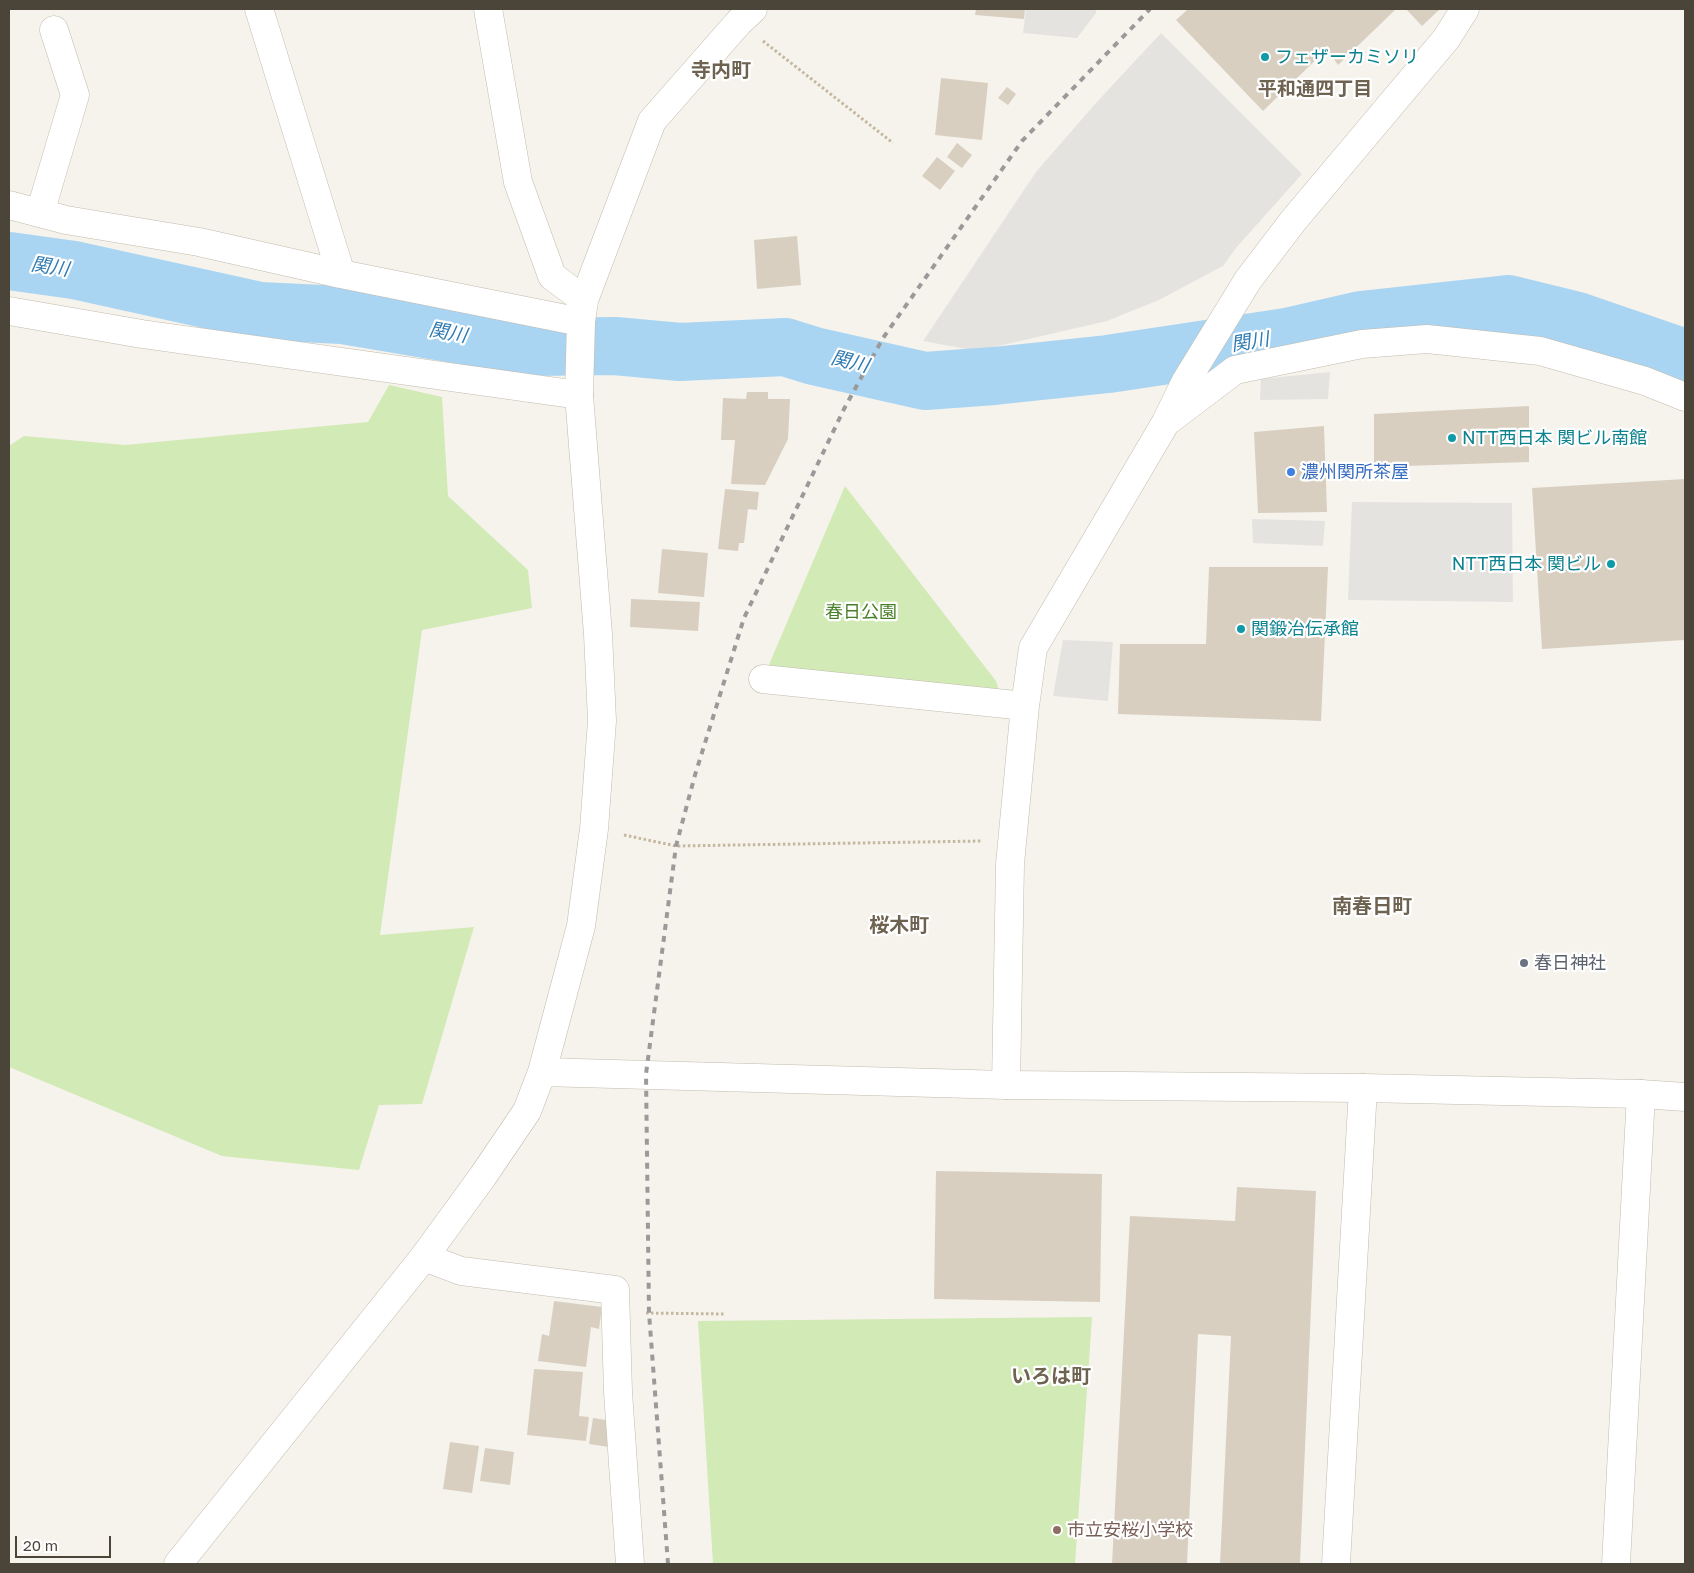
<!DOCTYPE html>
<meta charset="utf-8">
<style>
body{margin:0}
#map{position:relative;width:1694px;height:1573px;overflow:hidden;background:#f6f3ec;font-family:"Golos Text",sans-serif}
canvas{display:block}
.frame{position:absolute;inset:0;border:10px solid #4b4439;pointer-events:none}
.scale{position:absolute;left:15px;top:1536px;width:96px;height:22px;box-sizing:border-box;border:2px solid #4b4439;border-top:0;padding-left:6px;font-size:15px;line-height:18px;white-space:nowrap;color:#4b4439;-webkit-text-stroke:4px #fff;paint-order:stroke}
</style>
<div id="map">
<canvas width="1694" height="1573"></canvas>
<div class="frame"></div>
<div class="scale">20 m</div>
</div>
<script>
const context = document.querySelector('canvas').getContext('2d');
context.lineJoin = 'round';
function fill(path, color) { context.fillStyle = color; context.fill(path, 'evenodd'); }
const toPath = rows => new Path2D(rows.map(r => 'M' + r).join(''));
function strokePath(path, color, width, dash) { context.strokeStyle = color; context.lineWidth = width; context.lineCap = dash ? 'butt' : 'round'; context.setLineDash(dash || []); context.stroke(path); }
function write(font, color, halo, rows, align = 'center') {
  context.font = font + ' "Golos Text","Noto Sans JP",sans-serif'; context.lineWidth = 4.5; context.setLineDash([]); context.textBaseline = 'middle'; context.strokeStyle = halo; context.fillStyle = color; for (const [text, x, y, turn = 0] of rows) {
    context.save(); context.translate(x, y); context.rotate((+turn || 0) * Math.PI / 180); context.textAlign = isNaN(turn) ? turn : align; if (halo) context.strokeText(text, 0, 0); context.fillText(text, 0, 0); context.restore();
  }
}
const green = toPath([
 [389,385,442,397,448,496,528,570,532,608,422,630,380,935,474,927,422,1104,379,1105,359,1170,222,1156,9,1067,9,446,24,436,125,445,368,422],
 [845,486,996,681,999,691,768,667],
 [1092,1317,1075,1564,713,1564,698,1321]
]);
const parking = toPath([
 [1026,9,1096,9,1096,13,1077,38,1023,33],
 [1161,33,1302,174,1236,248,1223,266,1159,300,1107,321,977,351,923,341,1036,172,1095,104],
 [1330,372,1328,399,1260,400,1261,379],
 [1352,502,1512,503,1513,602,1348,600],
 [1252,519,1325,521,1323,546,1253,543],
 [1063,640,1113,642,1108,701,1053,696]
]);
const river = toPath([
 [9,261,74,270,260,311,342,315,531,347,615,346,680,352,785,347,814,356,925,381,994,376,1108,364,1287,337,1361,320,1508,304,1577,321,1685,358]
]);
const building = toPath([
 [976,9,1025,9,1024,19,975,15],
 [1188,9,1396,9,1338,65,1327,49,1263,111,1176,20],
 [1406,9,1440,9,1422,26],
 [941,78,988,83,982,140,935,135],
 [1007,87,1016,94,1008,105,998,98],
 [957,143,972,155,962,168,947,157],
 [937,157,955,171,940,190,922,176],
 [797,236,801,285,757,289,754,240],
 [747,392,768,392,768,399,790,399,788,439,765,485,731,484,735,440,721,440,723,398,746,399],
 [1529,406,1529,462,1374,467,1374,414],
 [1324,426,1327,512,1258,513,1254,432],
 [1685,479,1685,640,1542,649,1532,488],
 [725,489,759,492,757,510,748,509,744,543,739,543,738,551,718,549],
 [662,549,708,553,704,597,658,593],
 [1209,567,1328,567,1321,721,1118,714,1120,644,1206,644],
 [631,599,700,602,698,631,630,627],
 [936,1171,1102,1174,1100,1302,934,1299],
 [1237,1187,1316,1191,1300,1564,1220,1564,1231,1336,1198,1334,1187,1564,1112,1564,1130,1216,1235,1221],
 [554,1301,602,1307,599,1329,591,1327,586,1367,538,1361,542,1334,549,1336],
 [534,1369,583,1372,579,1416,589,1417,586,1441,527,1435],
 [593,1418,612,1421,609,1447,589,1444],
 [450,1442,479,1446,472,1493,443,1489],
 [485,1448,514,1452,510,1485,480,1481]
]);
const path = toPath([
 [763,41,893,143],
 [624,835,676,846,982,841],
 [646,1313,724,1314]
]);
const minor = toPath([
 [259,9,341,274],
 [488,9,518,182,552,276,584,300],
 [9,205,66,220,199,242,341,274,581,322],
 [40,213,75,95,54,30],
 [9,311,142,334,579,395],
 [1169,420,1235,370,1362,344,1427,339,1540,351,1645,381,1685,397],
 [763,679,1025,706],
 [1006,1085,1010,864,1025,706,1033,648,1166,422,1186,381,1248,280,1293,221,1446,39,1465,9],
 [424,1257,461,1271,615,1290,618,1392,630,1564],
 [1336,1564,1363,1088],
 [1616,1564,1641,1094]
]);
const tertiary = toPath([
 [542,1072,1006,1085,1363,1088,1641,1094,1685,1097],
 [178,1564,424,1257,483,1176,527,1111,542,1072,581,926,594,829,602,721,598,634,579,395,581,322,584,300,652,121,739,22,753,9]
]);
const rail = toPath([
 [668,1564,649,1313,646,1074,676,846,695,775,744,618,844,409,883,338,1022,141,1150,9]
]);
const markers = [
 [1265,57,5,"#0f9aa8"],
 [1452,438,5,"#0f9aa8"],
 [1291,472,5,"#3f7fe0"],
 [1611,564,5,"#0f9aa8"],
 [1241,629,5,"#0f9aa8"],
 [1524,963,5,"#6b7280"],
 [1057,1530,5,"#8d6e63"]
];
const cultureNames = [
 ["フェザーカミソリ",1275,57],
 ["NTT西日本 関ビル南館",1462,438],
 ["NTT西日本 関ビル",1601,564,"right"],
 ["関鍛冶伝承館",1251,629]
];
const shopNames = [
 ["濃州関所茶屋",1301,472]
];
const parkNames = [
 ["春日公園",861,612]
];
const worshipNames = [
 ["春日神社",1534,963]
];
const educationNames = [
 ["市立安桜小学校",1067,1530]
];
const neighbourhoodNames = [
 ["平和通四丁目",1315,89]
];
const waterNames = [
 ["関川",50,267,9],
 ["関川",448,333,10],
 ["関川",1250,342,-9],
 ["関川",850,362,14]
];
const quarterNames = [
 ["寺内町",721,71],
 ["南春日町",1372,907],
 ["桜木町",899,926],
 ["いろは町",1051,1377]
];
fill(green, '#d2eab5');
fill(parking, '#e5e3e0');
strokePath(river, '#a9d4f2', 58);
fill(building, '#d8cfc1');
strokePath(minor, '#c2bbae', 29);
strokePath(tertiary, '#c2bbae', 29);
strokePath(path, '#c4b79f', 3, [2.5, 2.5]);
strokePath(minor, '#fff', 28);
strokePath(tertiary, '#fff', 28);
strokePath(rail, '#9a9a9a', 4, [6, 6]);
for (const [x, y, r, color] of markers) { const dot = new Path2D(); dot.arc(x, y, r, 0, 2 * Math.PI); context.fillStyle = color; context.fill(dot); strokePath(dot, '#fff', 2); }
write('18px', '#0d838f', '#fff', cultureNames, 'left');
write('18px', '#366cbe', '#fff', shopNames, 'left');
write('18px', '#4a7f2a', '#fff', parkNames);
write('18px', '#5b616d', '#fff', worshipNames, 'left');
write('18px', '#785e54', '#fff', educationNames, 'left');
write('bold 19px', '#6e6250', '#fff', neighbourhoodNames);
write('italic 19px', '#2e7ab2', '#fff', waterNames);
write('bold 20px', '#6e6250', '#fff', quarterNames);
</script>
